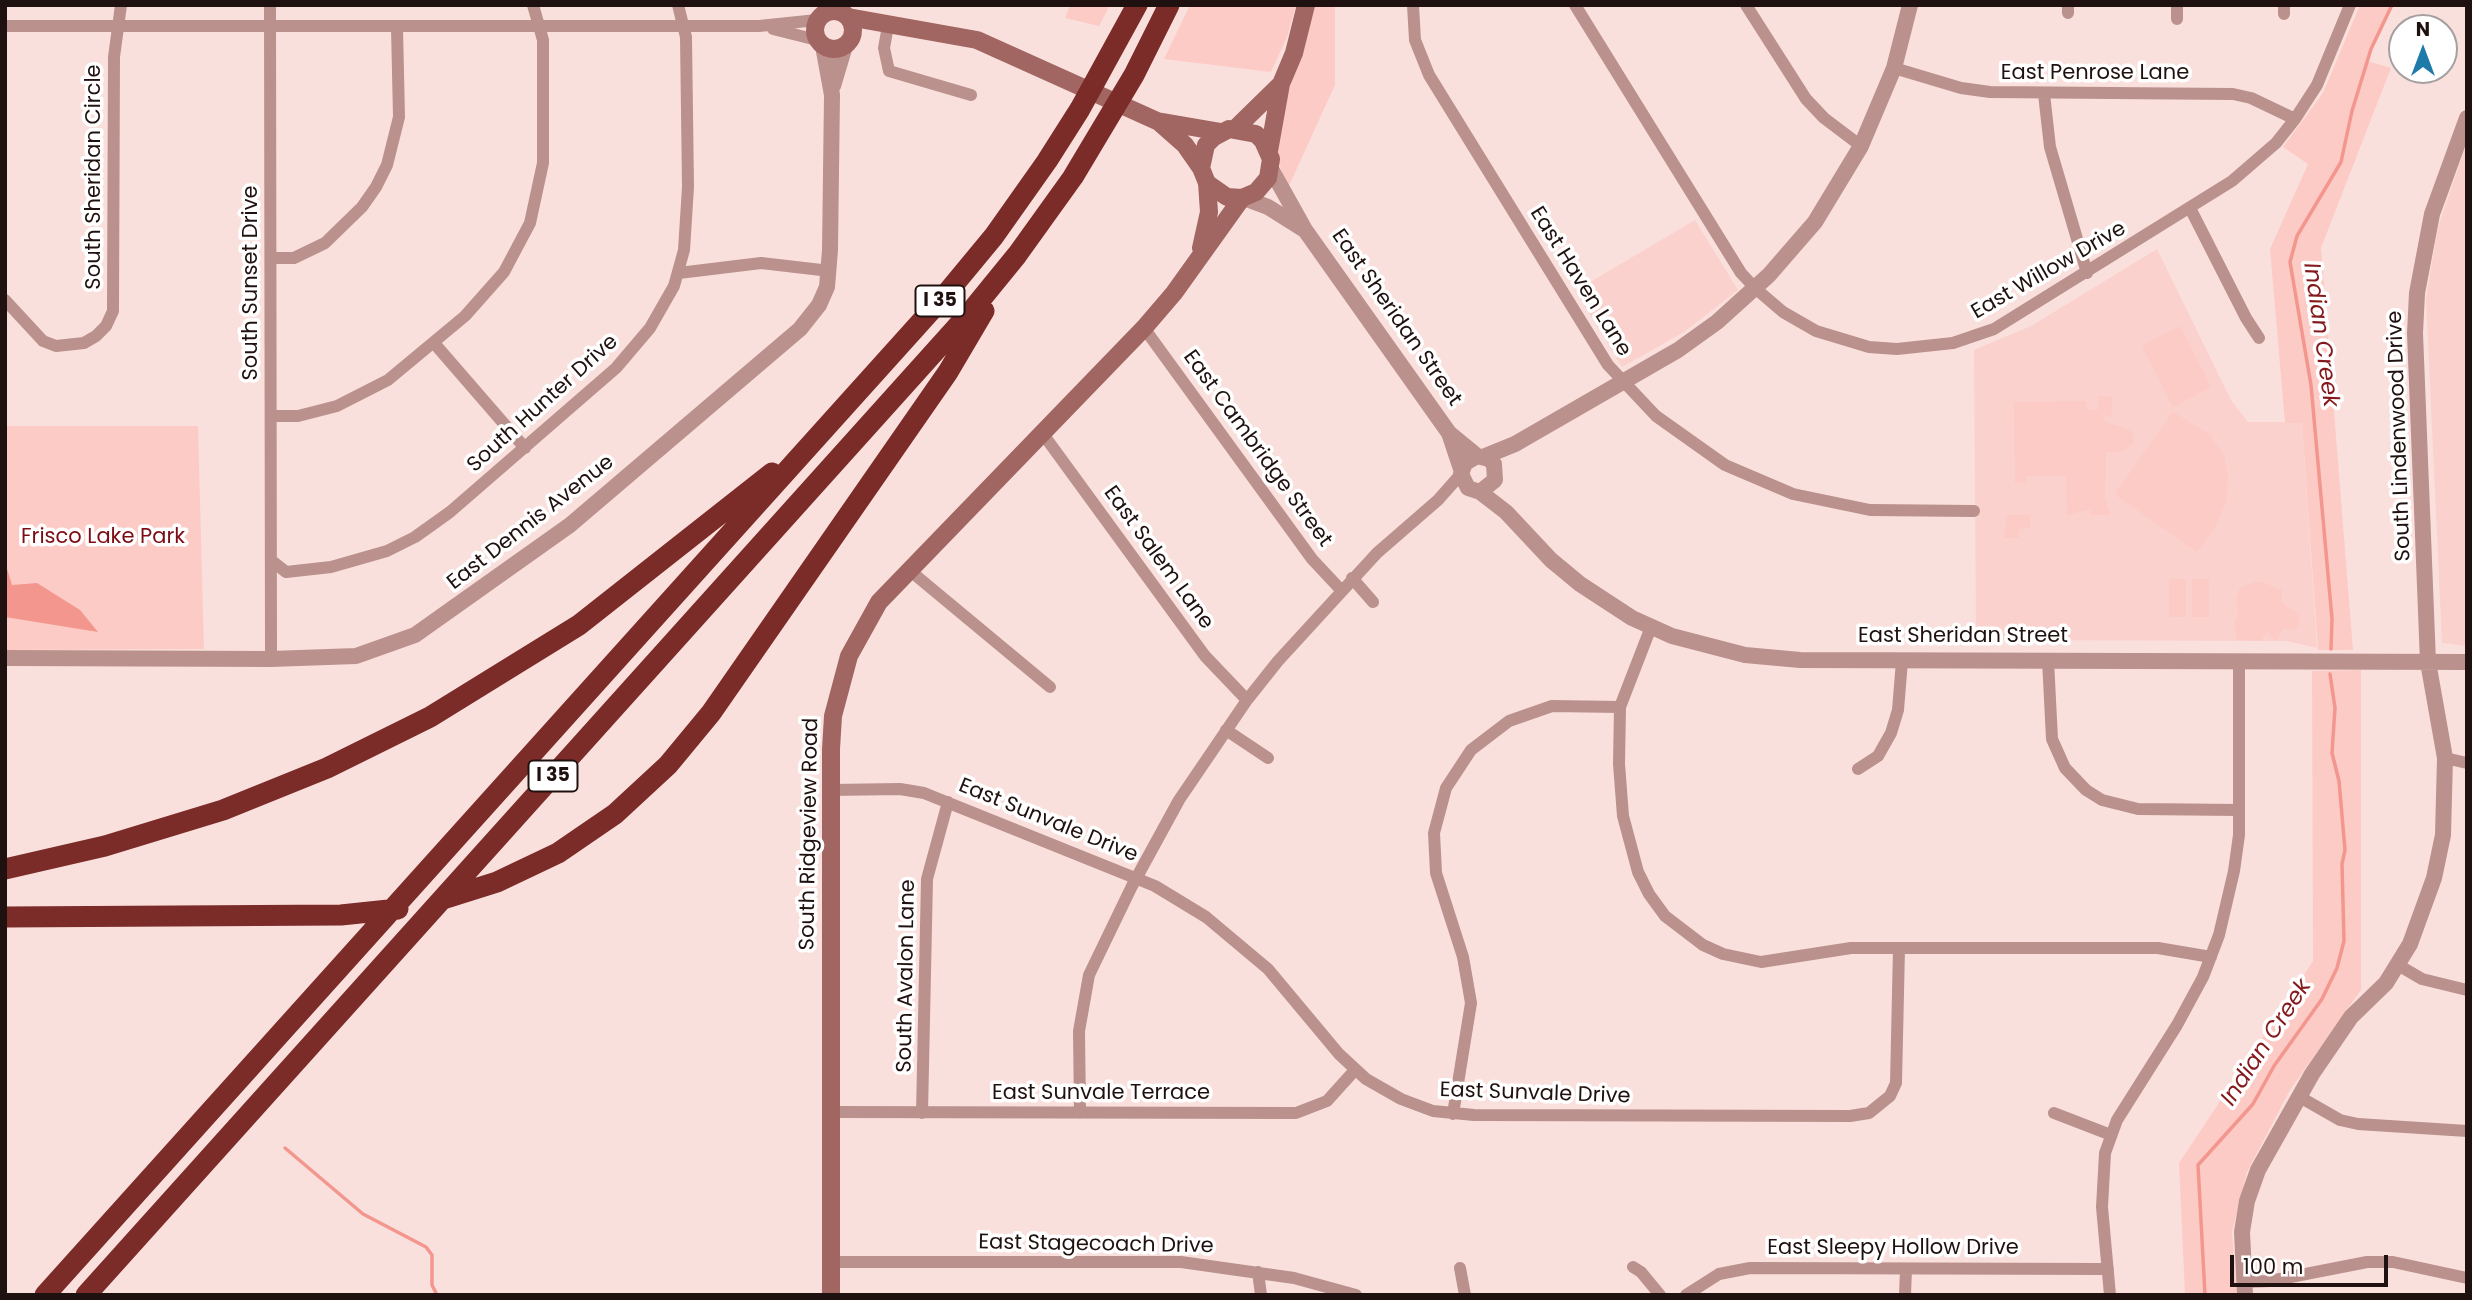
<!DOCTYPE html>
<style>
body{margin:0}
#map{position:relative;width:2472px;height:1300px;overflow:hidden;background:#fae0dd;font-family:Poppins,sans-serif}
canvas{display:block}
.frame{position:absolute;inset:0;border:7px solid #1f110f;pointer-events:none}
.north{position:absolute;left:2388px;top:14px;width:70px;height:70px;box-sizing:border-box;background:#fff;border:2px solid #a5a09f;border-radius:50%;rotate:0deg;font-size:19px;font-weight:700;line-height:28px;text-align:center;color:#1f110f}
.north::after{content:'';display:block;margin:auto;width:24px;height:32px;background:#1e7ba9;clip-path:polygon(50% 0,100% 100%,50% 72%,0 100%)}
.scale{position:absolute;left:2230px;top:1255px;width:158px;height:32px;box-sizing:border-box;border:4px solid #1f110f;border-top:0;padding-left:9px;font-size:21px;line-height:24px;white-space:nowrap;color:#1f110f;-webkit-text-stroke:5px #fff;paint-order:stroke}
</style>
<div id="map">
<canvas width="2472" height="1300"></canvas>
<div class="frame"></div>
<div class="north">N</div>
<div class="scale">100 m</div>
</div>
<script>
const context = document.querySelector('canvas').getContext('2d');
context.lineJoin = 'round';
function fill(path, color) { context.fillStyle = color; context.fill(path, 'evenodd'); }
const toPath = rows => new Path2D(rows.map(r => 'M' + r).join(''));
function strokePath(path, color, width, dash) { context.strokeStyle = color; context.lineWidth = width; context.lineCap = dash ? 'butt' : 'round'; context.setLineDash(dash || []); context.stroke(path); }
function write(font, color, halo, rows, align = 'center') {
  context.font = font + ' Poppins,sans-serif'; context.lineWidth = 7; context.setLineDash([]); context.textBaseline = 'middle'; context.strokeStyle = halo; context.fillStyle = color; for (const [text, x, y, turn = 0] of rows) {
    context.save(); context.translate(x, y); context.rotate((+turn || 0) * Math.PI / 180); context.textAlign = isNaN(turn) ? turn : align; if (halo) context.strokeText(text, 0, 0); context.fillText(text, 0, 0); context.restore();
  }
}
const built = toPath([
 [2467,143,2467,646,2442,643,2426,298,2438,227],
 [1695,220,1738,290,1684,332,1622,367,1575,291],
 [2157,249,2231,400,2248,422,2302,422,2317,648,2286,641,1976,640,1974,350,2031,326]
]);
const green = toPath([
 [1070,5,1110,5,1099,26,1065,18],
 [1190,5,1296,5,1287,37,1271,72,1164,59],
 [1312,5,1335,5,1335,85,1288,188,1275,152,1287,96,1306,43],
 [2360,5,2392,5,2367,61,2391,68,2321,248,2353,650,2318,650,2302,423,2285,423,2270,249,2308,164,2283,147,2323,93],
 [2180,326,2211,387,2173,407,2142,346],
 [2099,396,2113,397,2111,417,2105,415,2103,421,2128,429,2133,433,2133,443,2121,452,2106,452,2105,499,2111,515,2091,515,2091,509,2067,515,2066,476,2026,476,2026,482,2015,483,2014,402,2086,401,2086,409,2098,410],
 [2173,412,2209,434,2224,455,2228,477,2226,502,2215,527,2197,552,2117,496,2116,492],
 [5,426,198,426,204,649,5,650],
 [2007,515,2030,515,2030,528,2019,529,2019,538,2004,538],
 [2169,579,2186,579,2186,617,2169,617],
 [2192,579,2209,579,2209,617,2192,617],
 [2254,582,2263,582,2282,590,2281,602,2300,615,2297,628,2291,630,2283,628,2277,640,2273,639,2267,631,2261,641,2237,640,2234,622,2238,615,2236,598,2240,588],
 [2361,670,2361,990,2290,1090,2247,1172,2232,1232,2237,1295,2185,1295,2179,1163,2313,961,2312,671]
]);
const water = toPath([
 [5,562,12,585,37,583,80,610,98,632,5,617]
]);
const stream = toPath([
 [2331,649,2332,619,2311,385,2290,262,2297,236,2341,162,2352,111,2371,49,2392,5],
 [285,1148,363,1214,426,1247,432,1255,432,1285,437,1295],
 [2205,1295,2198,1165,2253,1104,2274,1066,2322,999,2337,968,2344,941,2342,864,2345,850,2339,781,2332,753,2335,708,2330,674]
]);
const minor = toPath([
 [270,5,271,659],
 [1413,5,1415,40,1429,75,1608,365,1656,416,1725,465,1793,494,1870,510,1974,511],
 [1575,5,1741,273,1755,288,1783,312,1816,331,1869,347,1897,349,1953,343,1994,329,2232,181,2276,143,2295,119,2317,85,2350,5],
 [1746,5,1806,99,1824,118,1861,146],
 [2068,13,2068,5],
 [2284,14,2284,5],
 [2177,19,2177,5],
 [5,26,759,26,817,20],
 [888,26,884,48,889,71,971,95],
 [773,29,817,40],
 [1894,68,1961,88,1990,92,2233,94,2251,98,2295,119],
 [2044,94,2050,147,2087,273],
 [2190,208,2246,318,2259,338],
 [272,258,294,258,325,243,362,207,376,187,387,165,399,117,397,28],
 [679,273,761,263,830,271],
 [5,300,43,341,56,346,84,343,96,336,106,326,113,311,114,57,121,5],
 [1144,328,1312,559,1341,590],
 [434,343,525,448],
 [272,416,298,416,337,406,388,380,465,316,504,272,530,223,543,163,543,40,533,5],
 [1043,434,1205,656,1247,700],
 [272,561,286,572,331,567,387,551,415,537,450,512,616,368,650,328,674,286,684,250,688,187,686,37,678,5],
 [908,569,1050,687],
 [1352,578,1373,602],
 [1651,627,1620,707,1619,764,1623,816,1638,872,1649,894,1665,916,1703,945,1723,954,1761,962,1851,948,2158,948,2211,957],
 [2048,660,2052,739,2065,768,2086,790,2102,800,2138,809,2239,810],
 [1226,730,1268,758],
 [2445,758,2467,763],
 [1858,769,1878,756,1891,733,1898,710,1902,661],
 [831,790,900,789,924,793,1155,886,1206,917,1268,969,1339,1054,1366,1079,1401,1099,1433,1111,1474,1115,1850,1116,1869,1113,1890,1096,1896,1083,1899,948],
 [2398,965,2422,979,2467,990],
 [2298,1096,2340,1120,2358,1124,2467,1131],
 [831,1112,1296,1113,1327,1101,1355,1070],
 [922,1113,927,879,948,802],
 [1080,1113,1079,1031,1089,975,1132,886,1179,800,1247,700,1278,661,1377,553,1438,500,1461,474],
 [2054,1113,2111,1135],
 [1453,1114,1471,1003,1463,957,1436,873,1434,833,1446,788,1471,750,1509,721,1552,706,1620,707],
 [831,1262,1181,1262,1294,1278,1356,1295],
 [1633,1267,1641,1272,1660,1295],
 [1460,1268,1465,1295],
 [1258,1272,1261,1295],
 [2244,1282,2270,1281,2367,1262,2393,1262,2467,1278],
 [1686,1295,1719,1274,1750,1268,2108,1269],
 [1905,1295,1906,1269],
 [2110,1295,2102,1207,2105,1153,2117,1120,2177,1025,2203,977,2219,935,2234,871,2239,835,2239,660]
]);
const tertiary = toPath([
 [833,86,845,46],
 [1271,169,1305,230,1449,433,1461,469],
 [1244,198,1268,207,1303,229],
 [1449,433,1477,456,1489,459,1494,464,1495,480,1480,492,1468,488,1461,474,1465,463,1477,456],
 [1483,457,1515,444,1678,350,1717,322,1769,275,1815,222,1861,146,1894,68,1910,5],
 [1480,492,1506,512,1551,560,1580,584,1632,618,1672,636,1745,655,1800,660,2467,662],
 [5,658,271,659,356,656,415,635,570,525,800,329,819,305,827,287,830,250,832,95,823,46],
 [2245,1295,2242,1232,2247,1201,2258,1170,2312,1074,2351,1017,2386,983,2410,944,2434,878,2443,835,2445,758,2428,662,2415,333,2417,293,2432,214,2467,118]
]);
const secondary = toPath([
 '815 30a19 19 0 1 1 38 0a19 19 0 1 1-38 0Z',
 [848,17,977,40,1157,121,1221,132],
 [1160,123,1185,145,1201,168,1207,183,1227,197,1242,198,1256,192,1268,178,1271,159,1263,141,1256,134,1229,129,1214,137,1206,145,1201,168],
 [1236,128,1281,84],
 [1269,151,1281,84,1294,53,1306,5],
 [1201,248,1209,212,1207,183],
 [831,1295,831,749,833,716,849,656,879,602,1144,328,1174,293,1242,198]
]);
const motorway = toPath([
 [5,869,105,846,223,810,327,768,430,717,579,625,772,473],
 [443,899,497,882,558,853,615,814,668,765,711,713,948,372,984,311],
 [5,917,341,915,398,909],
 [45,1295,946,294,994,236,1047,161,1080,109,1137,5],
 [86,1295,973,309,1017,255,1073,177,1134,75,1169,5]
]);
const shields = [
 [940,301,49],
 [553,776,49]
];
const shieldNames = [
 ["I 35",940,301],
 ["I 35",553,776]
];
const streetNames = [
 ["East Penrose Lane",2095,74],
 ["South Sheridan Circle",95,177,-90],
 ["East Willow Drive",2049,271,-30],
 ["East Haven Lane",1580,282,58],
 ["South Sunset Drive",252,283,-90],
 ["East Sheridan Street",1396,318,55],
 ["South Hunter Drive",543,404,-42],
 ["South Lindenwood Drive",2400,436,-92],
 ["East Cambridge Street",1257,449,54],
 ["East Dennis Avenue",531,523,-38],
 ["East Salem Lane",1158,558,54],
 ["East Sheridan Street",1963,637],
 ["East Sunvale Drive",1048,821,22],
 ["South Ridgeview Road",810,834,-89],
 ["South Avalon Lane",907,976,-89],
 ["East Sunvale Terrace",1101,1094],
 ["East Sunvale Drive",1535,1094,2],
 ["East Stagecoach Drive",1096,1245,1],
 ["East Sleepy Hollow Drive",1893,1249]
];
const parkNames = [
 ["Frisco Lake Park",103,538]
];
const waterNames = [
 ["Indian Creek",2320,335,82],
 ["Indian Creek",2267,1043,-57]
];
fill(built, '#fad1cc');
fill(green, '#fdcbc6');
fill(water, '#f3968e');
strokePath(stream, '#f3968e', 3.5);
strokePath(minor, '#ba918c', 12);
strokePath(tertiary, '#ba918c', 16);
strokePath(secondary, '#a16661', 18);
strokePath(motorway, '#7b2b28', 21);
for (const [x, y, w] of shields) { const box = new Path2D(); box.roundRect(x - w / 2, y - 15.5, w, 31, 5); context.fillStyle = '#fff'; context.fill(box); strokePath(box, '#1f110f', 2); }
write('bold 19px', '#1f110f', null, shieldNames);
write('21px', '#1f110f', '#fff', streetNames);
write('21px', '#7c0d14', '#fff', parkNames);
write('italic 23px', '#84181b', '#fff', waterNames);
</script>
